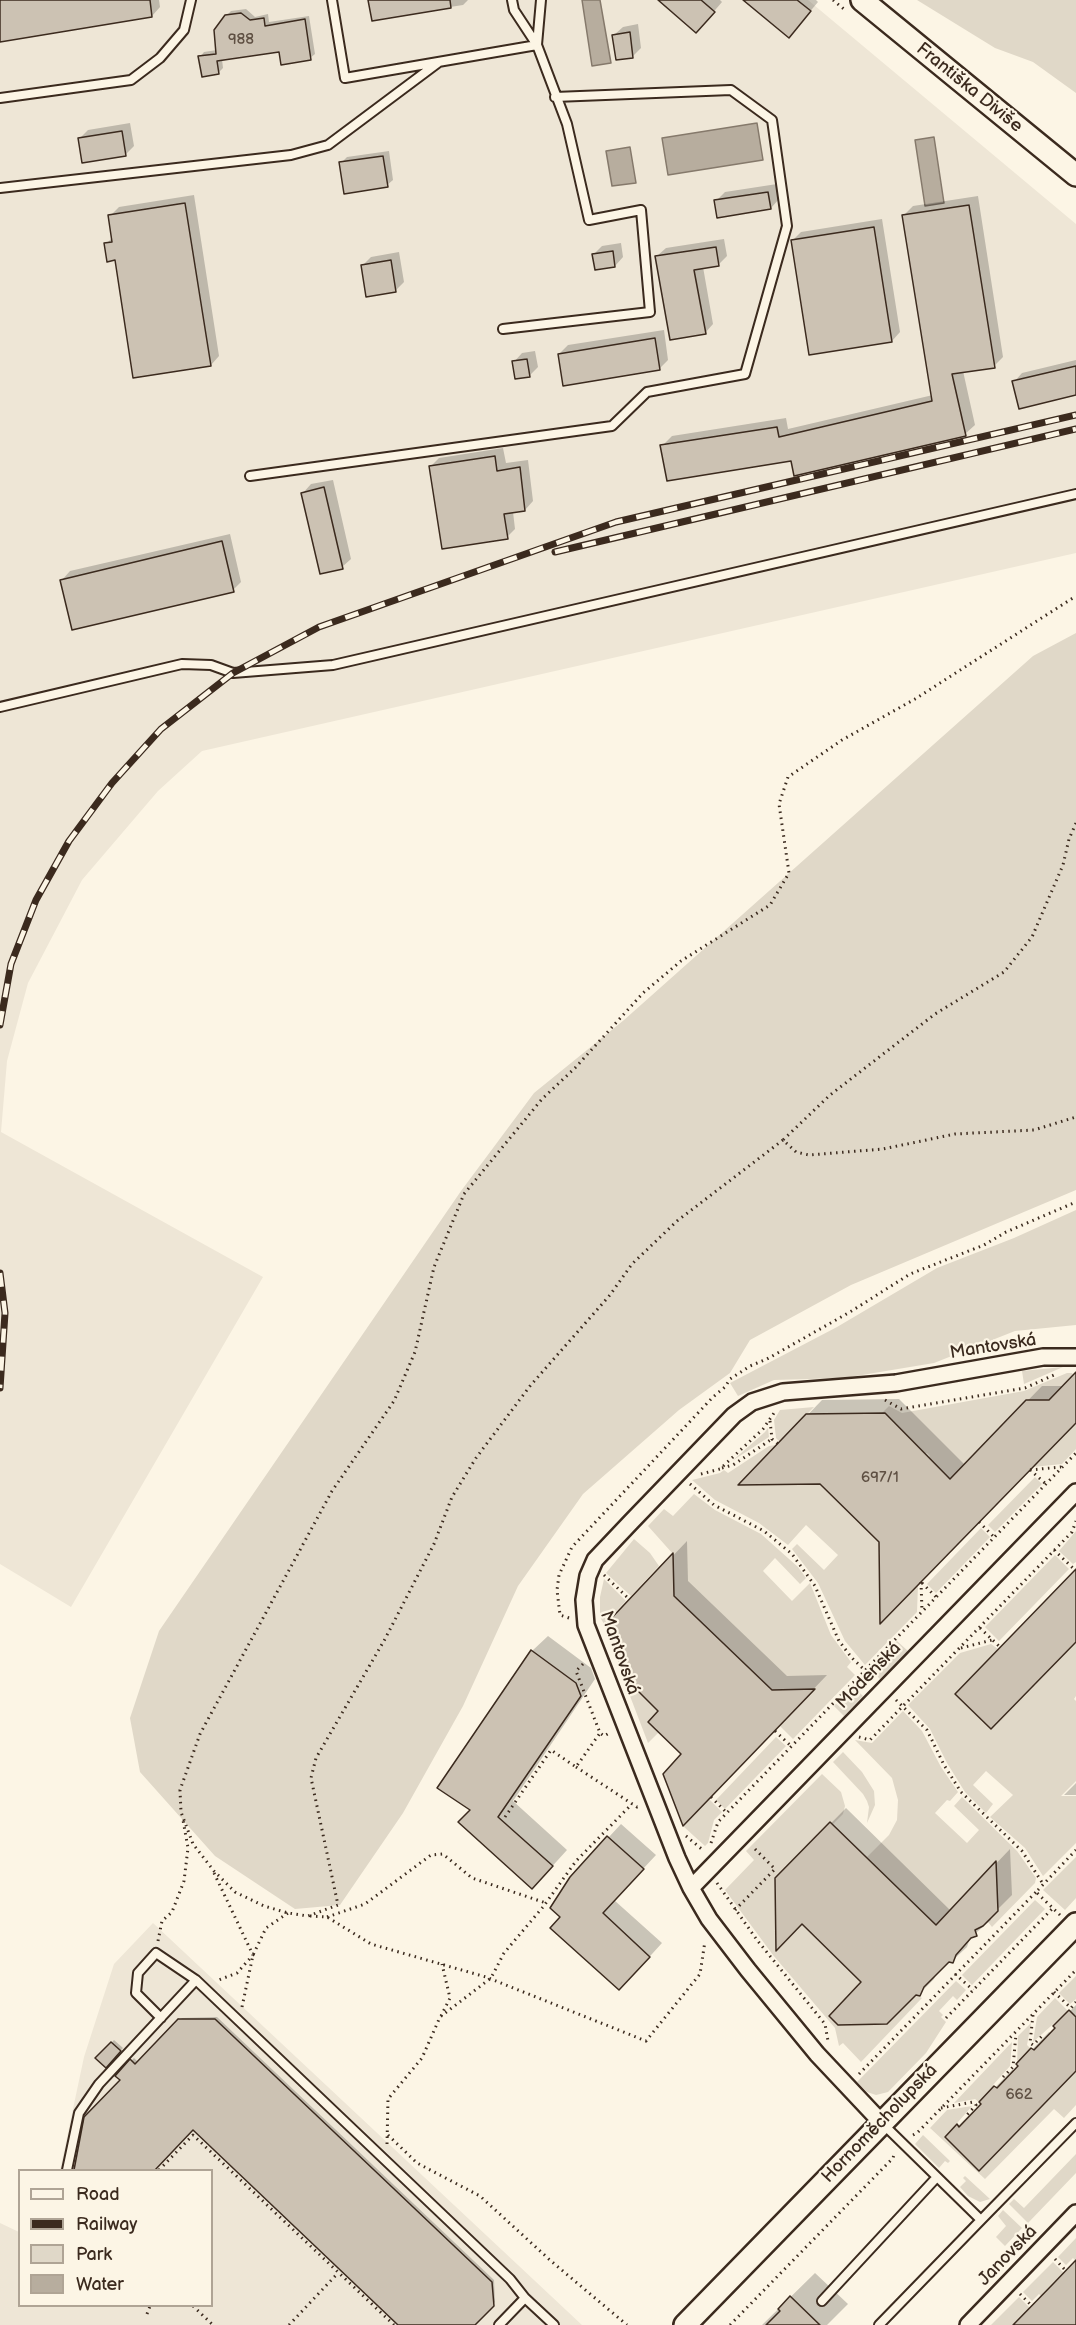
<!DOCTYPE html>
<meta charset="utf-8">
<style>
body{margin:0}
#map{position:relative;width:1076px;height:2325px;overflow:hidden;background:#fcf5e5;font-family:"Balsamiq Sans",sans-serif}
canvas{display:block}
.legend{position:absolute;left:18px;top:2169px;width:195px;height:138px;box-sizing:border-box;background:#fcf5e5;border:2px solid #afa495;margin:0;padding:8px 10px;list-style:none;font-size:18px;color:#3b2a1e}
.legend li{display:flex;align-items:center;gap:12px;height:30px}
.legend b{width:30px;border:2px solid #afa495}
</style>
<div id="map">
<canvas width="1076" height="2325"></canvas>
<ul class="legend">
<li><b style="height:8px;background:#fcf5e5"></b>Road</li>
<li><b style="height:8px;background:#3b2a1e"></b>Railway</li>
<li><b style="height:16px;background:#e0d8c8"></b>Park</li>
<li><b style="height:16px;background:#b7ad9e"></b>Water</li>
</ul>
</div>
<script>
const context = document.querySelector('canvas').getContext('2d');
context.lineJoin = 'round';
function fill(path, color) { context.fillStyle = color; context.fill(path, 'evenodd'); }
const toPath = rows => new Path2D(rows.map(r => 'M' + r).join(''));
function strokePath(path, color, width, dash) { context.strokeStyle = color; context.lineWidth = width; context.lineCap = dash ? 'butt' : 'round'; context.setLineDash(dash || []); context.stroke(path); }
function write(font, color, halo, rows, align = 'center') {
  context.font = font + ' "Balsamiq Sans",sans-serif'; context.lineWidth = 4.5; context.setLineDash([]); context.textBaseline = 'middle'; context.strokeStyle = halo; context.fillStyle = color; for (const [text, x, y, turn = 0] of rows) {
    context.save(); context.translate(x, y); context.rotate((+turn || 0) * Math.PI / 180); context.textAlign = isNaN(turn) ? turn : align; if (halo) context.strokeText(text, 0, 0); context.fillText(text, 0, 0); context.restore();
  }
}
const built = toPath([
 [0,0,808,0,1076,224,1076,553,202,751,158,791,82,880,28,983,7,1061,1,1132,263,1277,71,1607,0,1564],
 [153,1923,582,2325,0,2325,0,2223,19,2232,20,2306,212,2306,212,2170,60,2170,84,2057,114,1964]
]);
const green = toPath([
 [917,0,1076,0,1076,93,1033,62,995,48],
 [1076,633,1076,1190,851,1285,750,1340,730,1373,679,1410,583,1494,518,1586,463,1706,403,1813,340,1905,295,1909,215,1856,140,1772,130,1718,159,1631,461,1191,534,1093,624,1020,1033,656],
 [1076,1210,1076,1325,1015,1331,934,1363,844,1378,774,1380,738,1396,730,1383,837,1327,937,1268,1014,1238],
 [1063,1367,1024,1384,1022,1371],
 [1067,1373,1072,1373,1073,1375,1049,1400,1026,1400,950,1479,928,1458,930,1456,927,1453,925,1454,896,1426,897,1424,894,1422,892,1423,882,1413,889,1406,902,1413,1024,1391],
 [814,1407,780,1442,776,1438,774,1420,780,1410],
 [1076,1423,1076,1449,1062,1464,1033,1467],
 [768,1428,769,1437,732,1461,765,1432],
 [776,1445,738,1485,815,1479,884,1546,881,1623,918,1585,917,1612,865,1665,845,1641,818,1583,792,1549,797,1544,824,1570,838,1555,806,1525,788,1545,759,1523,715,1500,692,1480,720,1473,724,1470,728,1473,769,1446],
 [1035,1477,1042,1484,995,1532,988,1525],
 [694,1494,715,1510,761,1534,798,1567,806,1578,800,1584,775,1558,763,1571,792,1601,810,1583,831,1635,851,1662,847,1667,855,1675,793,1739,780,1726,814,1689,772,1690,674,1596,673,1554,648,1526,664,1509,673,1516],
 [981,1528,990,1537,936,1593,927,1584],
 [1076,1531,1076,1562,1073,1564,1059,1551],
 [634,1539,650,1553,659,1566,631,1596,606,1573],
 [1055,1555,1069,1569,999,1641,985,1627],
 [604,1579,626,1601,604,1624,600,1617,600,1597],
 [897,1641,908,1651,880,1679,870,1669],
 [1076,1642,1076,1696,1074,1699,1076,1701,1076,1781,1061,1796,1076,1796,1076,1843,1043,1876,1025,1848,990,1817,1013,1795,986,1771,973,1785,993,1804,986,1813,965,1792,947,1763,930,1729,908,1705,960,1653,991,1644,998,1649,955,1694,991,1729],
 [625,1678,658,1711,659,1732,648,1743,625,1683],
 [853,1686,863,1696,844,1716,834,1706],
 [903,1711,922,1731,941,1767,958,1792,950,1801,947,1800,935,1813,967,1843,979,1830,954,1806,962,1797,1017,1851,1036,1878,1035,1883,992,1927,988,1922,998,1911,995,1862,936,1925,867,1857,889,1835,897,1820,898,1800,892,1778,855,1740,872,1743],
 [776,1737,786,1746,725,1809,716,1800],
 [843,1752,862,1772,874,1791,875,1805,867,1823,869,1807,867,1801,863,1794,833,1762],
 [822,1774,841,1792,845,1806,843,1814,833,1824,830,1822,802,1924,861,1982,829,2016,838,2025,887,2024,916,1995,922,1998,861,2062,843,2043,839,2046,835,2028,773,1955,725,1890,754,1860,746,1851],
 [709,1799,722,1812,714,1820,708,1843,705,1846,683,1826],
 [1076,1857,1076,1898,1065,1910,1043,1890],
 [1035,1900,1045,1909,972,1985,962,1975],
 [1076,1976,1076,1999,1070,2004,1059,1993],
 [956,1981,966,1990,957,2000,953,1996,939,2011,943,2015,941,2017,946,2022,926,2053,888,2092,876,2095,867,2092,857,2082],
 [1055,1998,1068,2011,1033,2042,1037,2017],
 [1031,2023,1027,2045,1031,2049,1017,2064,1018,2036],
 [1012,2042,1010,2066,993,2085,994,2087,979,2102,975,2099,954,2103],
 [1076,2071,1076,2105,1064,2118,1054,2109,985,2179,930,2128,947,2110,972,2106,945,2137,979,2170],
 [923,2135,950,2161,948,2163,945,2161,939,2168,915,2144],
 [1076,2154,1076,2173,1028,2223,1009,2204,1014,2199,1024,2208],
 [965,2176,990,2199,980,2202,968,2196,960,2187,966,2181,963,2178],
 [1003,2210,1022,2228,1005,2246,996,2237,1006,2226,998,2216],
 [1076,2238,1076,2261,1073,2258,1066,2265,1058,2257],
 [1053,2262,1064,2273,1041,2296,1039,2294,1032,2301,1023,2292],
 [1019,2297,1030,2308,1013,2325,991,2325]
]);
const water = toPath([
 [582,0,600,0,611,63,592,66,582,0],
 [757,123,763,160,668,175,662,138,757,123],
 [934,137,944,203,925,206,915,140,934,137],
 [630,147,636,183,612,186,606,151,630,147]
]);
const shadow = toPath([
 [0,0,159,0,160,7,152,16,0,40],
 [370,0,468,0,463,5,373,19],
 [659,0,720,0,722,2,704,23],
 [745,0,816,0,818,2,797,27],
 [246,9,255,17,268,14,269,22,309,16,315,54,310,58,280,50,222,59,223,68,218,73,200,57,204,52,217,50,226,16,231,11],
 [638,24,641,48,633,56,614,35,623,27],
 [130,123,134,146,125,155,79,139,88,130],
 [389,151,393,180,387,185,341,163,347,157],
 [777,184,779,199,771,208,716,201,725,192],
 [194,195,219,356,211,365,116,258,106,244,113,237,110,216,119,207],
 [978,196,1003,357,994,366,963,371,975,425,965,434,792,459,662,446,672,436,786,418,788,429,933,395,904,215,913,206],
 [882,219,900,332,892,341,793,240,801,232],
 [724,239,727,256,718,265,703,267,713,324,705,333,657,256,666,248],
 [621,243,623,257,615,266,594,254,602,246],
 [399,252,404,282,395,291,363,265,371,257],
 [664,330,668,360,659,369,559,354,568,345],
 [535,351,538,367,529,376,514,362,522,353],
 [1076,360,1076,394,1014,382,1022,373],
 [503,448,506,463,528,460,533,501,525,510,513,512,515,529,507,537,430,467,439,458],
 [333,480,351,559,342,567,303,493,311,484],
 [230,534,241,582,233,590,62,580,70,571],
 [1076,1374,1076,1421,881,1541,820,1482,741,1484,822,1400,899,1399,965,1465,1042,1386,1064,1386],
 [687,1541,688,1581,787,1676,827,1675,698,1810,684,1754,661,1711,607,1625],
 [548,1636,591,1668,595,1679,513,1801,567,1850,547,1872,472,1809,439,1788,532,1651],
 [1076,1783,1076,1795,1064,1795],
 [846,1808,951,1911,1010,1849,1012,1895,990,1917,991,1920,970,1938,967,1947,952,1961,948,1960,938,1970,934,1979,919,1994,863,1982,777,1878],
 [621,1824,656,1855,614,1900,662,1943,632,1976,562,1916,571,1878],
 [1076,2005,1076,2069,947,2137,975,2109,977,2111,983,2104,981,2102,1012,2070,1015,2072,1020,2066,1018,2064,1049,2032,1052,2034,1057,2028,1055,2026],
 [217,2017,494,2280,495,2302,473,2325,400,2325,193,2128,153,2170,75,2170,86,2118,122,2080,117,2076,134,2058,139,2063,182,2018],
 [114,2040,123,2048,106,2066,97,2058],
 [815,2273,848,2304,827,2325,762,2325]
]);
const building = toPath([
 [0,0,150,0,152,17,0,42,0,0],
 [368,0,450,0,451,8,372,21,368,0],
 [658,0,701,0,715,12,696,33,658,0],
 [743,0,797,0,811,11,789,38,743,0],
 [241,13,250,20,264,18,265,26,305,19,311,60,281,65,279,52,217,61,219,74,202,77,198,56,216,54,214,30,225,15,241,13],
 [630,32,633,58,616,60,612,35,630,32],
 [122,131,126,156,82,163,78,138,122,131],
 [383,156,388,187,344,194,339,162,383,156],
 [768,192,771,209,717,218,714,200,768,192],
 [185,203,211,366,133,378,115,260,107,262,104,243,112,242,108,215,185,203],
 [969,205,995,368,952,374,966,436,794,476,791,461,667,481,660,445,777,427,779,437,932,401,902,215,969,205],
 [874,227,892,342,809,355,791,240,874,227],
 [716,247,719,266,694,270,706,334,670,340,655,256,716,247],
 [613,251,615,267,595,270,592,254,613,251],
 [391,260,396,292,366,297,361,265,391,260],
 [655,338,660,370,563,386,558,354,655,338],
 [527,359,530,377,515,379,512,361,527,359],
 [1076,366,1076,395,1019,409,1012,381,1076,366],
 [495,456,497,471,520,467,525,511,504,514,508,539,442,549,429,466,495,456],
 [324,487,343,569,320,574,301,493,324,487],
 [222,541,234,592,72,630,60,580,222,541],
 [1076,1372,1076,1423,880,1624,879,1542,820,1484,738,1485,806,1414,885,1413,950,1479,1026,1400,1049,1400,1076,1372],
 [673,1553,674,1596,772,1690,815,1689,683,1826,663,1774,681,1754,648,1722,658,1711,626,1679,605,1625,673,1553],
 [1076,1569,1076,1642,991,1729,955,1694,1076,1569],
 [531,1650,576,1683,581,1696,498,1817,553,1866,532,1889,458,1822,470,1810,437,1788,531,1650],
 [830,1822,936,1925,996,1861,998,1911,983,1926,975,1930,977,1936,971,1938,956,1955,953,1963,949,1962,924,1987,920,1996,916,1995,887,2024,838,2025,829,2016,861,1982,802,1924,776,1951,775,1878,830,1822],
 [607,1836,644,1869,603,1913,650,1957,619,1990,550,1928,560,1917,550,1908,570,1877,607,1836],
 [1069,2010,1076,2017,1076,2071,979,2171,945,2137,957,2124,959,2127,981,2104,979,2102,994,2086,997,2088,1018,2066,1016,2064,1031,2048,1034,2050,1055,2028,1053,2026,1069,2010],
 [178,2019,215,2019,492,2282,494,2306,475,2325,398,2325,193,2130,155,2170,74,2170,84,2117,120,2080,115,2076,130,2059,135,2064,178,2019],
 [111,2042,121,2051,106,2068,95,2058,111,2042],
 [1076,2260,1076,2325,1013,2325,1053,2284,1076,2260],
 [790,2296,820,2325,766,2325,780,2311,778,2309,790,2296]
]);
const path = toPath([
 [833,0,845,10],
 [1076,823,1069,839,1063,865,1032,937,1004,972,935,1014,830,1095,783,1140,796,1152,809,1155,883,1149,955,1134,1034,1130,1076,1117],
 [783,1140,677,1221,632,1264,610,1295,530,1386,476,1458,452,1497,434,1544,385,1639,316,1758,311,1778,338,1905,308,1916,288,1913,264,1906,235,1892,214,1871,193,1844,181,1812,180,1790,200,1734,332,1491,394,1401,415,1352,434,1267,464,1194,542,1099,575,1068,643,993,681,961,770,905,789,873,779,804,788,777,842,740,915,699,1076,596],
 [885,1400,901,1409,1025,1388,1054,1375],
 [770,1421,772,1439,778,1444],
 [722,1468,733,1465,772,1439],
 [1030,1470,1061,1467],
 [1030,1470,1046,1484],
 [701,1474,720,1469,763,1429,774,1413],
 [690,1484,714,1505,764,1531,792,1554,815,1586,839,1641,852,1658,874,1679],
 [979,1522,994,1537],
 [1054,1550,1075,1570],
 [604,1575,629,1599],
 [921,1582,922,1611],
 [922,1583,936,1597],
 [569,1618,560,1615,557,1590,559,1575,572,1547,713,1397,725,1387,730,1379,750,1366,767,1359,850,1312,910,1274,984,1245,1006,1232,1076,1202],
 [980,1628,1000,1647],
 [961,1648,992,1640],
 [583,1664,576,1671,600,1733,604,1736,611,1732],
 [896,1700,927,1730,944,1765,961,1792,1022,1851,1043,1884],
 [775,1731,791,1746],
 [859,1737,870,1740,1072,1532,1076,1521],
 [576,1767,637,1807,640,1806],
 [711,1797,727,1813],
 [505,1817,551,1750,576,1767,600,1733],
 [686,1836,704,1851],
 [711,1843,718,1822,1076,1453],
 [214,1873,253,1955,237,1973,216,1981],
 [717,1883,757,1940,825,2024,828,2041],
 [735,1910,775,1869,753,1847],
 [1060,1915,1036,1892,1076,1850],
 [310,1916,327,1917,371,1944,486,1977,646,2041,700,1974,705,1941],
 [327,1917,365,1904,431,1855,443,1854,472,1878,546,1903],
 [158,1941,162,1921,172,1912,184,1881,188,1848,183,1820],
 [955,1974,973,1990],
 [1054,1992,1071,2008,1076,2002],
 [242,2007,253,1955,266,1928,288,1913],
 [1033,2015,1030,2043,1033,2045,1043,2035],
 [441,2016,450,1998,442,1964],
 [946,2018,1053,1908],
 [859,2074,1036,1892],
 [1003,2077,1013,2067,1016,2034],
 [941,2108,973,2102,976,2105,966,2116],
 [388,2135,417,2163,480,2196,551,2261,627,2325],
 [913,2135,917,2133,1076,1970],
 [387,2144,388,2099,422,2058,440,2017,491,1978,504,1953,543,1907,576,1861,632,1804],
 [159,2170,193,2135,394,2325],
 [1055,2259,1066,2271],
 [1020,2294,1032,2306],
 [193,2306,213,2325],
 [147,2314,150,2306],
 [289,2325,338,2273],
 [730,2325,893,2158,895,2152]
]);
const lane = toPath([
 [332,0,345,78,537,45],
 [537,45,541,0],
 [0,98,131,80,160,58,184,30,191,0],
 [0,188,291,155,328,145,439,62],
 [503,329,650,312,641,210,589,220,567,124,537,45,514,10,512,0],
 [250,476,612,426,647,392,745,374,787,226,772,120,731,90,555,97],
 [0,707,182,664,211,665,233,673,333,665,1076,494],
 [161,2018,136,1993,138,1973,156,1953,196,1980],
 [884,2125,981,2220,1076,2123],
 [67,2170,79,2113,99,2084,196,1980,510,2279,525,2298,554,2325],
 [822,2301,937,2177],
 [499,2325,525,2298],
 [879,2325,981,2220]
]);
const street = toPath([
 [691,1888,1076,1492],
 [881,2122,817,2054,748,1970,709,1919,691,1888,677,1858,586,1625,584,1600,588,1576,595,1560,631,1522,734,1415,752,1402,783,1392,896,1383,1043,1357,1076,1357],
 [968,2325,1076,2213]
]);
const secondary = toPath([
 [862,0,1076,175],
 [685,2325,1076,1924]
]);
const rail = toPath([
 [555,552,1076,429],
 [0,1025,11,964,36,900,69,841,112,783,161,729,233,673,319,627,616,522,1076,415],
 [0,1273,5,1313,0,1388]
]);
const numberNames = [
 ["988",241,40],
 ["697/1",880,1478],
 ["662",1019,2095]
];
const streetNames = [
 ["Františka Diviše",969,88,39],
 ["Mantovská",993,1347,-9],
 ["Mantovská",619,1653,71],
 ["Modenská",869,1676,-46],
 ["Hornoměcholupská",880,2124,-46],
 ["Janovská",1008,2256,-46]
];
fill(built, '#eee6d6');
fill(green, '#e0d8c8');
fill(water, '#b7ad9e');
strokePath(water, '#85796b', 1.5);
fill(shadow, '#0003');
fill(building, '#ccc2b3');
strokePath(building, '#3b2a1e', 1.5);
strokePath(lane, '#3b2a1e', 12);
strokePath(street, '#3b2a1e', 20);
strokePath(secondary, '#3b2a1e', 26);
strokePath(path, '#3b2a1e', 3, [1.5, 4.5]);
strokePath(lane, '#fcf5e5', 8);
strokePath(street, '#fcf5e5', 15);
strokePath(secondary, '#fcf5e5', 21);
strokePath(rail, '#3b2a1e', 7);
strokePath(rail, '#fcf5e5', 4.5, [14]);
write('15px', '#5f5043', null, numberNames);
write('18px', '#3b2a1e', '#fcf5e5', streetNames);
</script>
